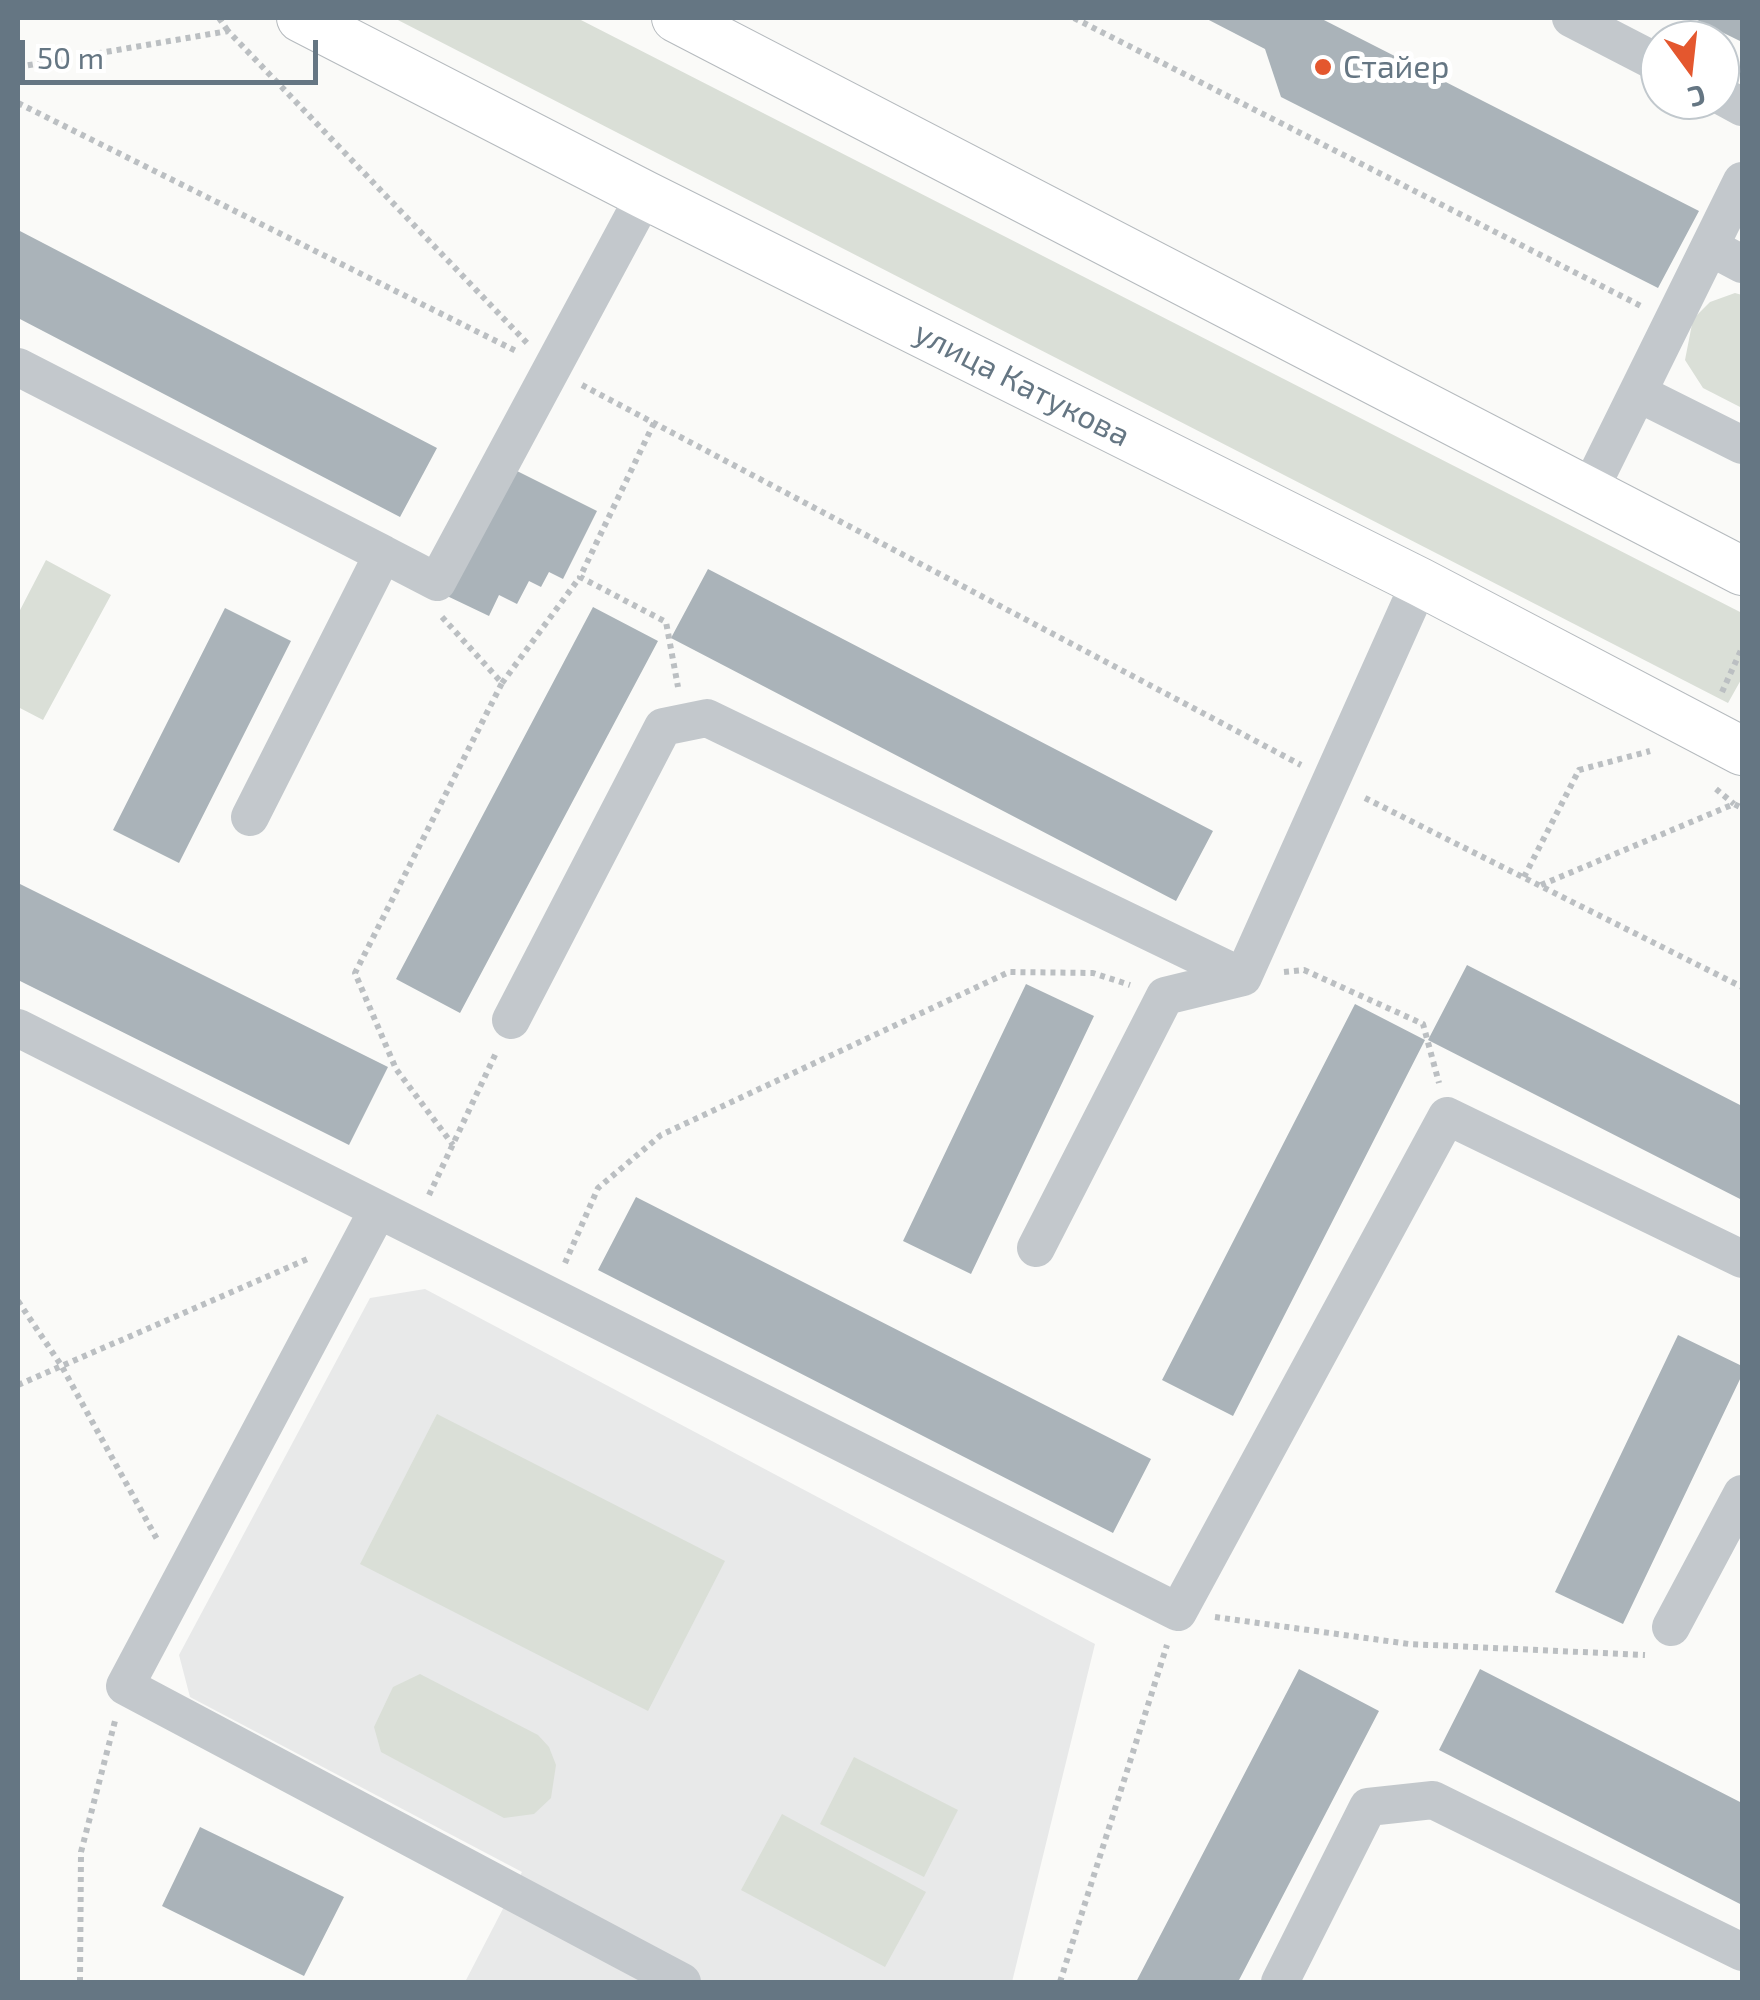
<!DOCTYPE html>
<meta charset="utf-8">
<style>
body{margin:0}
#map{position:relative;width:1760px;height:2000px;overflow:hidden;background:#fafaf8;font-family:"Exo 2",sans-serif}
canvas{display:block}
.frame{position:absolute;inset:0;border:20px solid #657683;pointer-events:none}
.north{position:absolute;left:1640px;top:20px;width:100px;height:100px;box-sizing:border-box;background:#fff;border:2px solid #c1c8cd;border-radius:50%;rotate:165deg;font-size:28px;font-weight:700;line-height:40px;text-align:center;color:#657683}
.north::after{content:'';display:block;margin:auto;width:35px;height:45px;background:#e4572e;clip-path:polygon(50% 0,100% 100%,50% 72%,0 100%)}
.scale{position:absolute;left:20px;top:40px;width:298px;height:45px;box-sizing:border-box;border:5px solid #657683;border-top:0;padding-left:12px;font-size:30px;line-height:35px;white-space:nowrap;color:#657683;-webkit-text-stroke:8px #fff;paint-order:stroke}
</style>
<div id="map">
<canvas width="1760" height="2000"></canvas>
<div class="frame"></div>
<div class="north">С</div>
<div class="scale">50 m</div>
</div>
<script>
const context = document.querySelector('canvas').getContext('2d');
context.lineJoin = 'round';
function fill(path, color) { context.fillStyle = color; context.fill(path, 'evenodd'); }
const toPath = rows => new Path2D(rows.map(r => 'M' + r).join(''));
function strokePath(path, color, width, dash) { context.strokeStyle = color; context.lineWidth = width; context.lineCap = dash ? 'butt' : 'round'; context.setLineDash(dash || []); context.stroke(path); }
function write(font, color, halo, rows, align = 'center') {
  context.font = font + ' "Exo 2",sans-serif'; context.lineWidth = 10; context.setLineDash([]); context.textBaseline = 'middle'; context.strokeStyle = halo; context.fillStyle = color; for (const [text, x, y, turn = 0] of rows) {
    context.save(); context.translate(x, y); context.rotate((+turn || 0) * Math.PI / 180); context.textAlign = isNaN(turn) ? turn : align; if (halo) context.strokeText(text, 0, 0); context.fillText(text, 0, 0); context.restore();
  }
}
const built = toPath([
 [425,1289,1095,1644,1012,1982,465,1982,522,1872,190,1697,179,1655,370,1298]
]);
const green = toPath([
 [394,18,577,18,1742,613,1742,678,1728,703],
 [1735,293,1742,295,1742,408,1703,388,1685,360,1693,319,1710,302],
 [46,560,111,595,43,720,18,707,18,614],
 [437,1414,725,1561,648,1711,360,1564],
 [420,1674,538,1735,549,1747,556,1765,551,1798,534,1814,504,1818,381,1752,374,1727,393,1687],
 [854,1757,958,1810,924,1877,820,1824],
 [782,1814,926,1892,885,1967,741,1890]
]);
const building = toPath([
 [1205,18,1320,18,1699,211,1658,288,1281,97,1265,49],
 [1693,18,1742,18,1742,42],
 [18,230,437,448,400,517,18,318],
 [509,467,597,511,563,579,549,572,541,587,529,581,517,604,499,595,489,616,445,595],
 [708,569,1213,831,1176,901,671,638],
 [593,607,658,641,460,1013,396,979],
 [225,608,291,641,179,863,113,830],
 [18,883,388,1067,349,1145,18,980],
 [1467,965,1742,1106,1742,1200,1428,1040],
 [1026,984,1094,1016,971,1274,903,1241],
 [1355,1004,1425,1040,1233,1416,1162,1380],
 [636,1197,1151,1459,1113,1533,598,1270],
 [1678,1335,1742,1366,1742,1375,1623,1624,1555,1592],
 [1299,1669,1379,1711,1238,1982,1136,1982],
 [1480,1669,1742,1803,1742,1905,1439,1750],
 [200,1827,344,1897,304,1976,162,1906]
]);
const path = toPath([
 [219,18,228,31],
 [1074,18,1641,306],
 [18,67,228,31,527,343],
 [18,103,518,352],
 [582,385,1301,765],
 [654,423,580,577,666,622,678,687],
 [442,617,502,683,355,973,396,1069,453,1145],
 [502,683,580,577],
 [1722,692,1742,648],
 [1716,789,1734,804],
 [1365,798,1742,987],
 [1524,877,1579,770,1650,751],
 [1541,885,1734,804,1742,808],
 [1284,972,1304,970,1423,1024,1439,1083],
 [429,1195,496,1053],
 [565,1263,598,1188,661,1135,1009,972,1093,973,1130,985],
 [18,1301,61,1365,158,1541],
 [18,1385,310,1258],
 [1215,1617,1409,1644,1645,1655],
 [80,1982,81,1852,115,1721],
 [1060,1982,1167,1645]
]);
const minor = toPath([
 [1571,18,1660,64],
 [1720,95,1742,107],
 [1710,247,1742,264],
 [18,367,383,554],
 [1638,393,1742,445],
 [1589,491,1742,181],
 [250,817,383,554,437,582,645,195],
 [511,1020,663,727,707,718,1243,977],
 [18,1028,1178,1612,1447,1116,1742,1259],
 [378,1210,125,1686,682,1982],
 [1036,1248,1165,996,1243,977,1420,582],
 [1671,1627,1742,1494],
 [1280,1982,1368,1807,1433,1800,1742,1952]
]);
const major = toPath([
 [301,18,645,195,1420,582,1742,751],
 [676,18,1742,571]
]);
const markers = [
 [1323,67,10,"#e4572e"]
];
const poiNames = [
 ["Стайер",1343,67]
];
const streetNames = [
 ["улица Катукова",1022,384,27]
];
fill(built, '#e8e9e9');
fill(green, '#dadfd7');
fill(building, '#aab3b9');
strokePath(major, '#b5babe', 50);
strokePath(path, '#bbbfc2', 6, [5, 5]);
strokePath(minor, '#c3c8cc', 38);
strokePath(major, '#fff', 48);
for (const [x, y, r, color] of markers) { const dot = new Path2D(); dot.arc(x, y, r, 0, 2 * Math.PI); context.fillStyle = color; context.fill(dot); strokePath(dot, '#fff', 4); }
write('32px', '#657683', '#fff', poiNames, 'left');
write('32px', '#657683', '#fff', streetNames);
</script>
